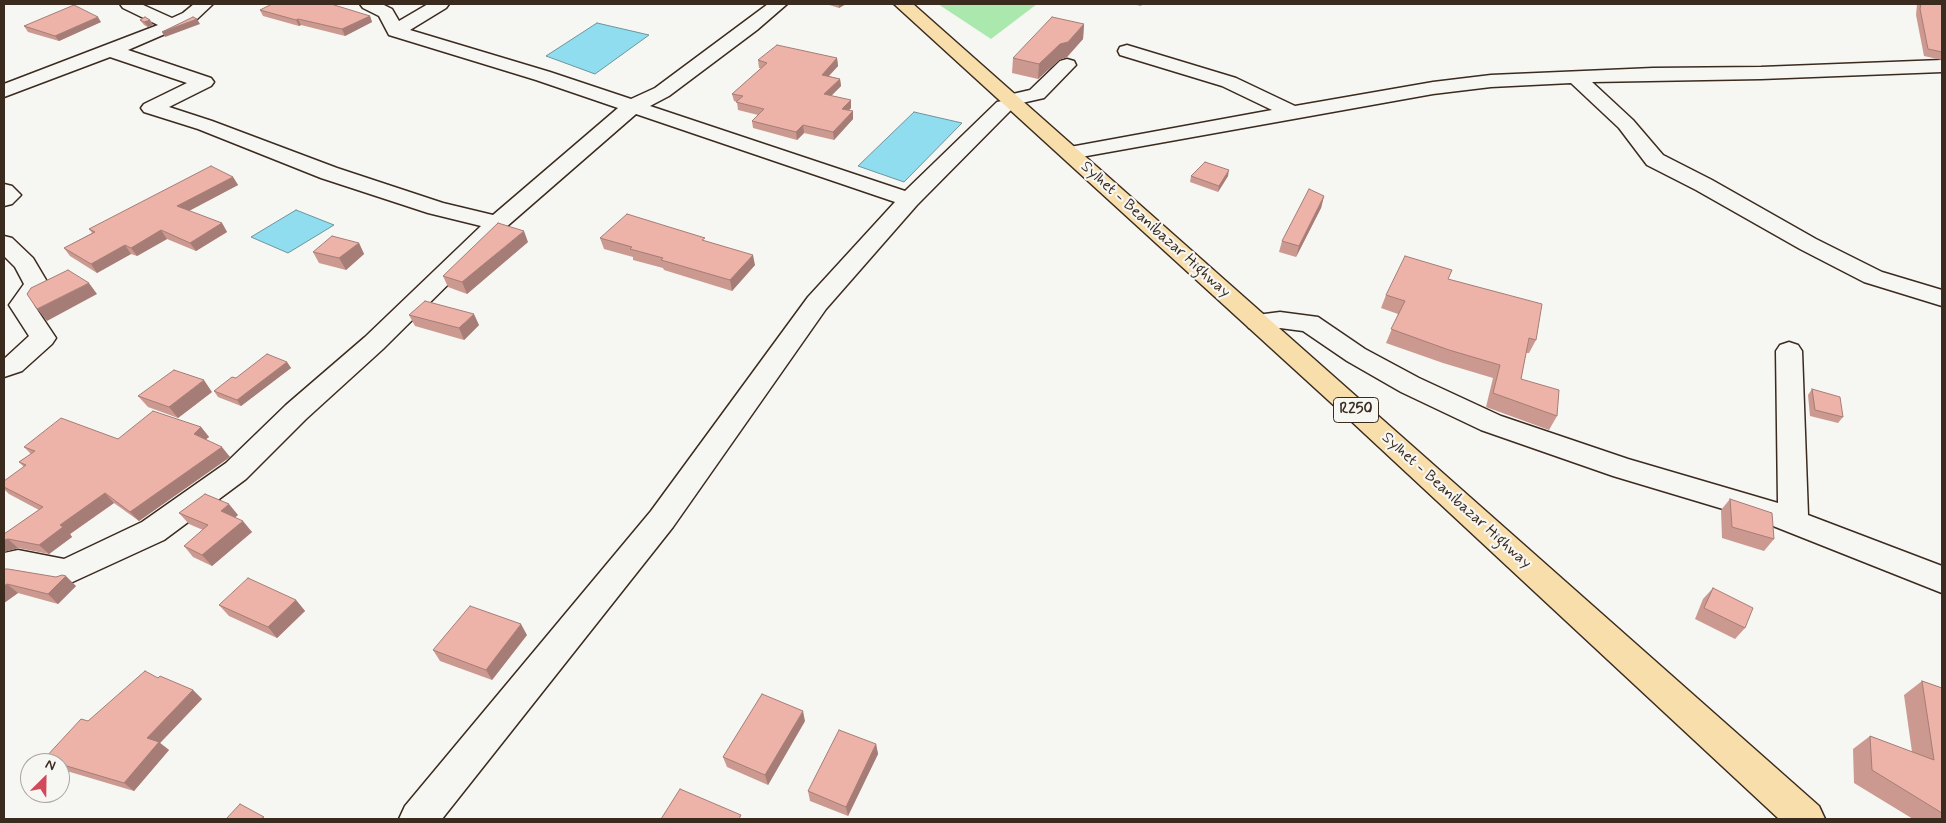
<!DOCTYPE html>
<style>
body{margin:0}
#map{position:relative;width:1946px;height:823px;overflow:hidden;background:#f6f6f2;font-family:Mynerve,sans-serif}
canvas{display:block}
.frame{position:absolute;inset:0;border:5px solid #3b2a1e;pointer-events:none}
.north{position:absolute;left:20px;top:753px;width:50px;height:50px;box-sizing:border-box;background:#f6f6f2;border:1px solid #aba49d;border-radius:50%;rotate:23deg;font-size:14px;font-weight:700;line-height:20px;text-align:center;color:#3b2a1e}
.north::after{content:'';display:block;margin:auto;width:18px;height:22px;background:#d1495b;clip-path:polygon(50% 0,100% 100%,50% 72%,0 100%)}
</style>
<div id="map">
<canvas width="1946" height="823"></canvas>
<div class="frame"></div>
<div class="north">N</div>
</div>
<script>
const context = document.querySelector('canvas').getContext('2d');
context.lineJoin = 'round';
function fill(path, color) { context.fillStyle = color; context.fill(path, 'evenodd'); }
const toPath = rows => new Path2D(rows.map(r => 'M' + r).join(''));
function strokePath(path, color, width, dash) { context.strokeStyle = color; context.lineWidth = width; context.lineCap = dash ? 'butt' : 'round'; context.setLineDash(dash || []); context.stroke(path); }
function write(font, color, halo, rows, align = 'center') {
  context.font = font + ' Mynerve,sans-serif'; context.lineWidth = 4.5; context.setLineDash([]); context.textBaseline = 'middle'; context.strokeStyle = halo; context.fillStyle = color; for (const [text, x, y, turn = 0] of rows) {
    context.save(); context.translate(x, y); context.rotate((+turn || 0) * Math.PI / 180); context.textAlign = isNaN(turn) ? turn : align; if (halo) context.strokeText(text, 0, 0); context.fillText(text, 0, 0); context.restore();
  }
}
const green = toPath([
 [938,4,1037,4,991,39]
]);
const water = toPath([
 [597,23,649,35,595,74,546,56,597,23],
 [914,112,962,123,904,182,858,166,914,112],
 [296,210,334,225,288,253,251,237,296,210]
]);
const minor = toPath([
 [120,4,141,4,172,18,183,13,194,4,213,4,195,21,128,50,211,78,214,82,211,86,169,107,212,121,337,168,443,203,493,215,618,108,536,80,389,35,379,16,363,8,360,4,382,4,392,9,399,21,428,4,449,4,446,8,410,30,550,72,631,99,655,88,768,4,787,4,757,30,669,96,650,106,905,191,997,102,1002,101,1004,96,1030,90,1060,61,1067,59,1074,61,1076,65,1044,98,1013,105,1011,110,917,205,826,309,673,527,442,819,399,819,405,806,651,511,808,297,895,202,636,114,505,228,383,349,306,419,246,479,164,540,66,585,18,576,4,579,4,553,18,550,64,559,142,522,226,463,286,405,365,337,481,226,428,213,321,178,198,129,144,112,141,108,144,104,187,83,110,57,4,97,4,84,158,25,123,8,120,4],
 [1127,45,1236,78,1295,106,1433,82,1491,75,1653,68,1761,67,1942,60,1942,72,1761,79,1592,82,1633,120,1663,155,1712,180,1816,239,1882,272,1942,290,1942,306,1864,282,1800,249,1696,190,1647,165,1619,128,1571,83,1491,87,1433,94,1070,159,1063,157,1059,153,1063,149,1070,147,1272,110,1222,86,1120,55,1118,51,1120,47,1127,45],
 [4,184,12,186,21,195,12,204,4,206,4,184],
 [4,236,12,238,33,258,49,285,34,305,56,338,52,344,22,371,4,377,4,359,29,336,9,305,24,284,15,267,4,256,4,236],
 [1280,312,1318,317,1365,349,1419,378,1501,416,1628,459,1778,503,1776,351,1780,345,1789,342,1798,345,1802,351,1808,515,1942,566,1942,593,1753,518,1613,476,1481,430,1401,392,1347,361,1303,331,1280,328,1258,330,1249,328,1245,322,1249,316,1280,312]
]);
const major = toPath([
 [894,4,913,4,1819,806,1825,819,1779,819,1351,421,894,4]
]);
const wall = toPath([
 [826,4,846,4,839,8],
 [1132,4,1143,4,1141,6],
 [1917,4,1942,4,1942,60,1924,56,1916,15],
 [260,10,370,16,372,22,345,36,301,25,299,26,263,16],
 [140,20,150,20,153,25,148,27,144,25],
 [101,22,59,41,28,32,24,26],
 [1084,24,1083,39,1067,57,1059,60,1038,79,1012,73,1013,58],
 [837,58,838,66,829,76,840,79,841,86,831,96,851,108,849,110,853,119,834,140,804,133,797,140,753,128,752,121,758,115,738,110,737,102,734,101,732,94,761,68,759,68,758,60],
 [1191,176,1228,176,1218,192,1190,182],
 [233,177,238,185,189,211,222,223,227,232,196,251,167,239,137,256,131,254,97,273,70,256,64,248,92,233,89,229],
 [1324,196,1321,208,1296,257,1279,252,1282,241],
 [600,238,705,241,755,265,732,291,664,270,663,268,633,260,633,257,604,249],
 [528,242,467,294,448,287,443,276],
 [359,243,364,254,346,270,319,263,313,252],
 [1448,279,1536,340,1529,353,1526,353,1521,379,1557,416,1549,430,1486,407,1493,378,1443,363,1386,343,1398,314,1381,308,1386,295],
 [409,315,479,325,464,340,415,326],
 [287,362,291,368,241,406,218,397,214,391,236,378],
 [1812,389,1843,417,1838,423,1810,416,1808,395],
 [212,392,178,418,148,407,138,396],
 [201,427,209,437,206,439,230,457,139,521,114,503,70,534,72,537,49,554,18,548,4,552,4,534,39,510,9,494,4,489,4,481,24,467,19,462,31,454,24,447,118,439],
 [1730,499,1774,539,1764,551,1722,538,1721,510],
 [179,513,238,515,235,517,252,532,212,566,193,557,184,546,203,530,189,524],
 [4,569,76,586,58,604,18,593,4,603],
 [1713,588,1745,628,1735,639,1695,619,1703,599],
 [296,600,305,611,277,638,229,616,219,605],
 [527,635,492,680,440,661,433,650],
 [158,678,193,690,202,699,160,743,169,750,134,791,60,769,60,763,49,763,44,759,88,721],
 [1922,681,1942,688,1942,819,1913,819,1854,783,1853,749,1870,736,1912,752,1904,695],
 [805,721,768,785,727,767,723,757],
 [876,744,878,754,848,816,810,801,808,791]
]);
const shadedWall = toPath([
 [839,4,846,4,839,8],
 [370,16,372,22,345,36,342,29],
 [98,17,101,22,59,41,55,36],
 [197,19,200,24,165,37,162,32],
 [298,19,301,25,299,26,296,20],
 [150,20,153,25,148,27,144,22],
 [1084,24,1083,39,1067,57,1059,60,1038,79,1039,64,1060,44],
 [837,58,838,66,823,82,822,75],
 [840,79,841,86,825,102,824,94],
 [851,100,851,108,843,116,842,109],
 [853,111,853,119,834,140,833,132],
 [803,125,804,133,797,140,796,132],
 [1229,170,1228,176,1218,192,1219,186],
 [233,177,238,185,183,214,177,206],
 [1324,196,1321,208,1296,257,1299,246],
 [222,223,227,232,196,251,190,243],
 [161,230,167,239,137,256,131,248],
 [524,231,528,242,467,294,462,282],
 [359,243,364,254,346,270,339,258],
 [125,245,131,254,97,273,91,264],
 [753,255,755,265,732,291,730,280],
 [89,283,97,294,47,321,37,309],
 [474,314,479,325,464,340,459,328],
 [287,362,291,368,241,406,237,400],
 [204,380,212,392,178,418,169,407],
 [201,427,209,437,201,443,194,434],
 [222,447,230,457,139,521,130,512],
 [105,493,114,503,70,534,72,537,49,554,39,545,60,525],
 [229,504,238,515,230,522,221,511],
 [243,521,252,532,212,566,202,555],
 [8,539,18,548,4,552,4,540],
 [66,576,76,586,58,604,48,594],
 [7,584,18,593,4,603,4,586],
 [296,600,305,611,277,638,268,627],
 [521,624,527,635,492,680,486,670],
 [193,690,202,699,160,743,169,750,134,791,124,783,147,738],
 [803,711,805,721,768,785,765,775],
 [876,744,878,754,848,816,846,807]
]);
const building = toPath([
 [272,4,331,4,370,16,342,29,298,19,296,20,260,10,272,4],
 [1921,4,1942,4,1942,52,1928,49,1920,9,1921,4],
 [74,5,98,17,55,36,24,26,74,5],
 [145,17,150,20,144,22,140,20,145,17],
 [193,17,197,19,162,32,193,17],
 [1052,17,1084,24,1068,42,1060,44,1039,64,1013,58,1052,17],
 [777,45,837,58,822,75,840,79,824,94,851,100,842,109,853,111,833,132,803,125,796,132,752,121,764,109,736,102,743,96,732,94,767,63,758,60,777,45],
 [1205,162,1229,170,1219,186,1191,176,1205,162],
 [211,166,233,177,177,206,222,223,190,243,161,230,131,248,125,245,91,264,64,248,95,232,89,229,211,166],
 [1309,189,1324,196,1299,246,1282,241,1309,189],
 [627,214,705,238,702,240,753,255,730,280,661,260,663,258,630,249,632,247,600,238,627,214],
 [498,223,524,231,462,282,443,276,498,223],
 [332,236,359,243,339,258,313,252,332,236],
 [1405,256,1452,270,1448,279,1542,304,1536,340,1529,338,1521,379,1559,390,1557,416,1493,393,1500,365,1449,350,1391,329,1405,301,1386,295,1405,256],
 [68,270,89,283,37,309,27,294,31,288,68,270],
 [425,301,474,314,459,328,409,315,425,301],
 [267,354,287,362,237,400,214,391,232,377,236,378,267,354],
 [174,370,204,380,169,407,138,396,174,370],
 [1812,389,1840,397,1843,417,1815,410,1812,389],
 [153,411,201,427,194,434,222,447,130,512,105,493,60,525,63,527,39,545,8,539,4,540,4,534,43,507,4,487,4,481,26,465,19,462,35,451,24,447,61,418,118,439,153,411],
 [205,494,229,504,221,511,243,521,202,555,184,546,208,525,179,513,205,494],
 [1730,499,1772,513,1774,539,1732,527,1730,499],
 [4,569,8,569,56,577,62,575,66,576,48,594,7,584,4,586,4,569],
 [248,578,296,600,268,627,219,605,248,578],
 [1713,588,1753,608,1745,628,1704,608,1713,588],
 [470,606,521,624,486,670,433,650,470,606],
 [145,671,158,678,160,676,193,690,147,738,159,742,124,783,60,764,60,763,57,763,44,759,81,719,88,721,145,671],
 [1922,681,1942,688,1942,813,1872,770,1870,736,1934,760,1922,681],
 [762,694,803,711,765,775,723,757,762,694],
 [839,730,876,744,846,807,808,791,839,730],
 [680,789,741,815,739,819,661,819,680,789],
 [240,804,264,817,261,819,226,819,240,804]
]);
const shields = [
 [1356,410,45]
];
const shieldNames = [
 ["R250",1356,410]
];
const streetNames = [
 ["Sylhet - Beanibazar Highway",1155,230,42],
 ["Sylhet - Beanibazar Highway",1456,501,42]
];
fill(green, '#abe8ae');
fill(water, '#8fddee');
strokePath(water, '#6d959b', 1);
strokePath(minor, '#3b2a1e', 3);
strokePath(major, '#3b2a1e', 3);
fill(minor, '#f6f6f2');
fill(major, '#f8deab');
fill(wall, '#cc9990');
fill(shadedWall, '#a67d76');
fill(building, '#edb2a8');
strokePath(building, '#a67d76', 1);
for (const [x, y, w] of shields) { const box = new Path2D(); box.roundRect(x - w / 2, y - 12.5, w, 25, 4); context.fillStyle = '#f6f6f2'; context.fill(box); strokePath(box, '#3b2a1e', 1); }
write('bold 15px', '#3b2a1e', null, shieldNames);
write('16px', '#3b2a1e', '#f6f6f2', streetNames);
</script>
